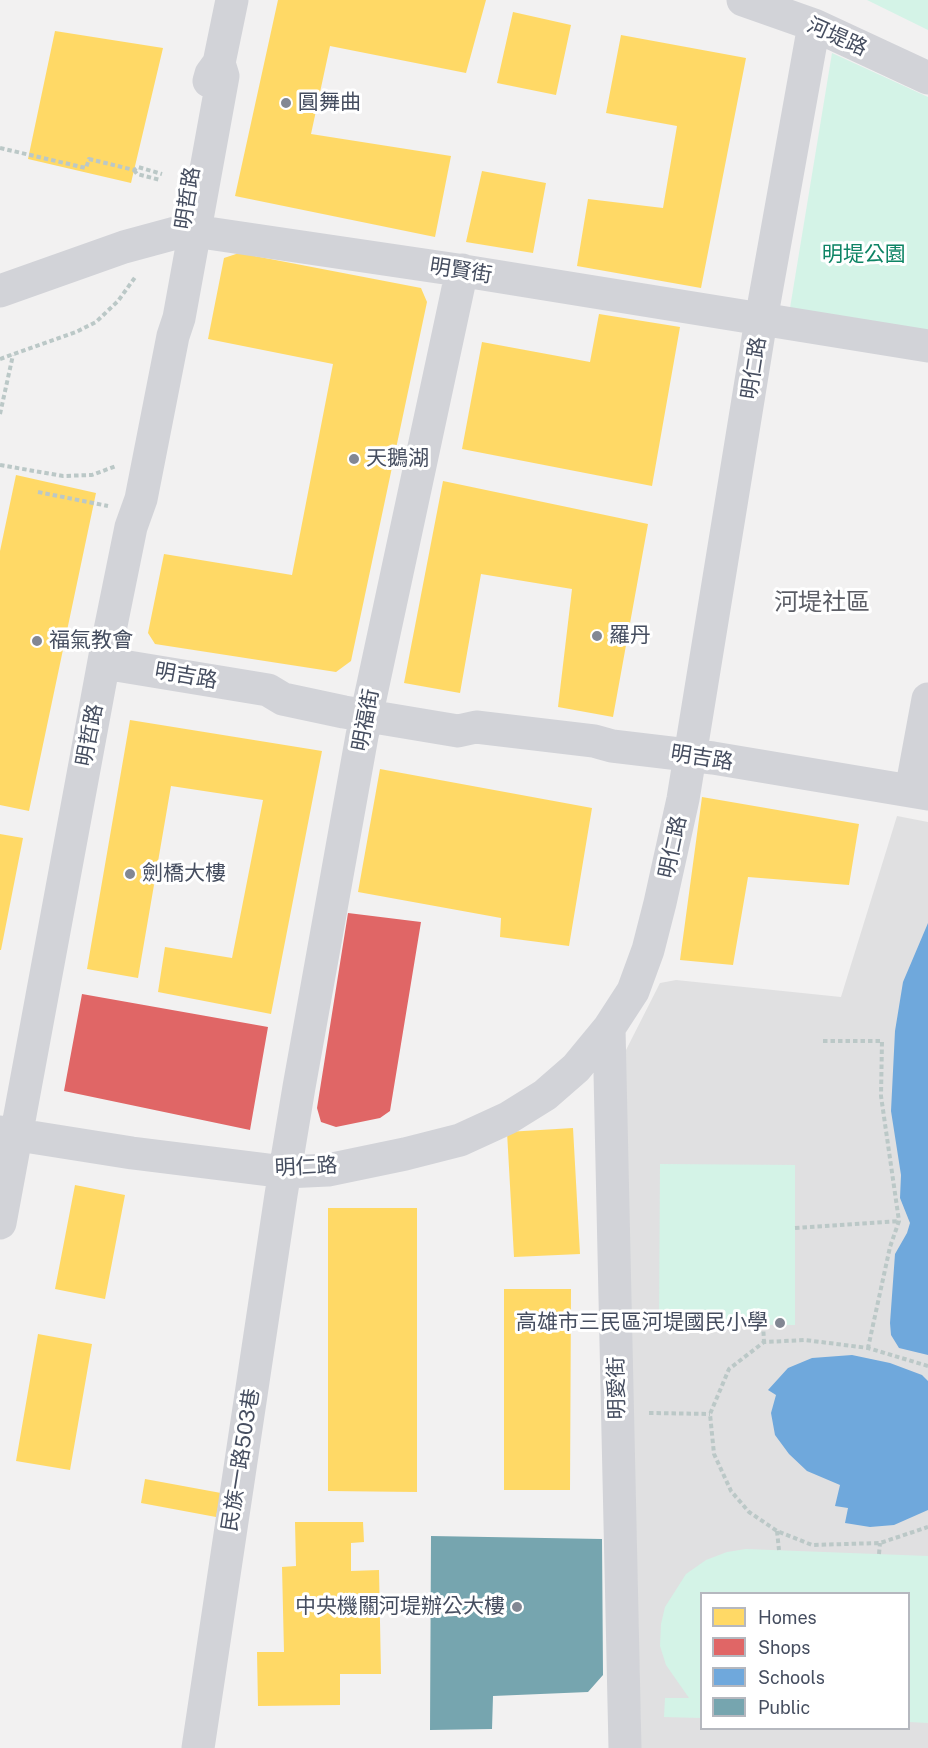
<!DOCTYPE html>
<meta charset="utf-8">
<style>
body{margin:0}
#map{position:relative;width:928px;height:1748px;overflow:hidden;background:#f2f1f1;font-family:"Public Sans",sans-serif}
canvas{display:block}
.legend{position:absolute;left:700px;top:1592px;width:210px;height:138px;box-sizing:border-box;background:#fff;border:2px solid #b5b8bf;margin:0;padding:8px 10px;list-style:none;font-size:18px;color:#464e60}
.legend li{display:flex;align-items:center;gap:12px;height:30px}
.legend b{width:30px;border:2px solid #b5b8bf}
</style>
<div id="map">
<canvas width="928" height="1748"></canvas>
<ul class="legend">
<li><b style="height:16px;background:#ffd966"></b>Homes</li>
<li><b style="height:16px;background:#e06666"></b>Shops</li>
<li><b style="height:16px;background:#6fa8dc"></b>Schools</li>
<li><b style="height:16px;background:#76a5af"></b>Public</li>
</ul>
</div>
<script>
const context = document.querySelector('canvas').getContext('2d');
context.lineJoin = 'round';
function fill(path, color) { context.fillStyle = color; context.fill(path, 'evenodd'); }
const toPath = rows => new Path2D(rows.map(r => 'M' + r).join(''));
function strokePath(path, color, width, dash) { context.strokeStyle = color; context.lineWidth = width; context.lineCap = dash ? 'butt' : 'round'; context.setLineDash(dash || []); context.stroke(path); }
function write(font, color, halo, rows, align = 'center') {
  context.font = font + ' "Public Sans","Noto Sans TC",sans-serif'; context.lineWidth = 6; context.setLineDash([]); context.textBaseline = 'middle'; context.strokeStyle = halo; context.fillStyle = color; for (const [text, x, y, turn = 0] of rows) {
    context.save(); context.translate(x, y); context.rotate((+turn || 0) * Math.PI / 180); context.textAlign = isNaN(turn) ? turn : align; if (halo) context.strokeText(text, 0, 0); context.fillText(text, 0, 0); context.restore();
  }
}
const education = toPath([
 [897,816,928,822,928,1748,641,1748,625,1052,660,983,676,980,841,997],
 [702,1594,908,1594,908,1728,702,1728]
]);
const green = toPath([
 [867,0,928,0,928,30],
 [832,53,928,97,928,332,790,308],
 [660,1164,795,1165,795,1325,659,1324],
 [746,1549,928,1556,928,1723,909,1722,908,1594,702,1594,701,1718,664,1717,665,1698,689,1698,666,1665,660,1646,661,1624,665,1607,686,1574,706,1560,727,1552]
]);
const homes = toPath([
 [278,0,486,0,466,73,330,46,311,134,451,156,435,237,235,196],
 [513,12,571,25,556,95,497,83],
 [55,31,163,48,131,183,28,159],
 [621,35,746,58,701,288,577,266,588,199,663,208,677,126,606,113],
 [482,171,546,183,533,253,466,242],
 [239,253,421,288,427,302,351,661,336,672,155,644,148,633,164,554,292,575,333,364,208,339,224,258],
 [599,314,680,327,652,486,462,449,482,342,590,362],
 [16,475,96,493,29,811,0,805,0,551],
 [443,481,648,524,613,717,558,707,572,589,481,574,460,693,404,683],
 [130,720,322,751,271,1014,158,992,165,947,232,958,263,800,171,786,138,978,87,969],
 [380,769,592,808,569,946,500,937,501,918,358,892],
 [702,797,859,824,849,885,748,877,733,965,680,960],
 [0,834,23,838,1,950,0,950],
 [573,1128,580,1254,514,1257,507,1132],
 [75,1185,125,1195,105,1299,55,1289],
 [328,1208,417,1208,417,1492,328,1491],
 [504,1289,571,1289,570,1490,504,1490],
 [38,1334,92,1344,70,1470,16,1461],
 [145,1479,221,1493,216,1517,141,1503],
 [295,1522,363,1522,364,1542,351,1543,351,1571,379,1570,381,1674,340,1674,340,1705,258,1706,257,1652,284,1652,282,1567,296,1566]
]);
const shops = toPath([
 [348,913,421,922,390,1111,380,1118,336,1127,321,1122,317,1108],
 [82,994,268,1027,250,1130,64,1091]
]);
const schools = toPath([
 [928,923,928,1355,899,1348,891,1335,890,1323,895,1254,907,1233,910,1223,900,1198,901,1175,891,1111,895,1031,903,982],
 [852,1355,890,1363,922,1375,928,1381,928,1510,894,1525,870,1527,845,1523,848,1508,835,1506,840,1485,807,1471,789,1454,775,1435,771,1413,776,1395,768,1390,788,1368,812,1358]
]);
const public = toPath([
 [431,1536,602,1539,603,1675,588,1692,493,1696,492,1729,430,1730]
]);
const path = toPath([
 [0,148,86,168,89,159,134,170,138,167,162,174],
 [134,170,137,174,160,180],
 [0,359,76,332,96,322,118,301,136,276],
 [0,414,13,355],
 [0,465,63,476,92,475,116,466],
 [38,492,108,506],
 [823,1041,882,1041,881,1096,899,1221,890,1247,868,1348],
 [795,1228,899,1221],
 [763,1324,764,1342],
 [928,1366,868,1348,805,1340,764,1342,729,1369,710,1414,714,1454,731,1491,749,1512,777,1531,812,1545,880,1543,928,1527],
 [649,1413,710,1414],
 [777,1531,779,1550],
 [879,1554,880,1543]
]);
const minor = toPath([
 [743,0,814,25,928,78],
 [209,81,211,74,219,63,232,0],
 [0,291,124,247,183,231,194,231,458,270,928,346],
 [104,663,268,690,283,699,344,712,458,731,476,727,594,741,612,746,713,758,928,794],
 [911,791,928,699],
 [609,1028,625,1748],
 [0,1132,132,1153,285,1172,328,1170,405,1154,460,1140,508,1118,545,1095,576,1068,609,1028,633,991,648,950,660,903,683,799,761,320,814,25],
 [0,1223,107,645,131,527,141,499,173,336,179,318,223,76,219,63],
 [198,1748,281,1195,299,1087,362,736,462,270]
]);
const markers = [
 [286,103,6,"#828793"],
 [354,459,6,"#828793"],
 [597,636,6,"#828793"],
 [37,641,6,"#828793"],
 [130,874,6,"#828793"],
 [780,1323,6,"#828793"],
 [517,1607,6,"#828793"]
];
const streetNames = [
 ["河堤路",837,37,24],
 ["明哲路",188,198,-81],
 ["明賢街",461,271,9],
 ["明仁路",754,368,-81],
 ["明吉路",186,676,10],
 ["明福街",366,720,-79],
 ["明哲路",90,735,-79],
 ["明吉路",702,758,9],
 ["明仁路",673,847,-78],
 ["明仁路",306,1167,-3],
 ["明愛街",617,1388,-91],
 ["民族一路503巷",241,1460,-81]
];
const poiNames = [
 ["圓舞曲",298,103],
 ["天鵝湖",366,459],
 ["羅丹",609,636],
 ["福氣教會",49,641],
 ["劍橋大樓",142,874],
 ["高雄市三民區河堤國民小學",768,1323,"right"],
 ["中央機關河堤辦公大樓",505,1607,"right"]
];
const parkNames = [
 ["明堤公園",864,255]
];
const quarterNames = [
 ["河堤社區",822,603]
];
fill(education, '#e0e0e1');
fill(green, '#d4f3e7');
fill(homes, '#ffd966');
fill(shops, '#e06666');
fill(schools, '#6fa8dc');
fill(public, '#76a5af');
strokePath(path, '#bbc8c7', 4, [4.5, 3]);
strokePath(minor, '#d2d3d8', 33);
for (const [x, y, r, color] of markers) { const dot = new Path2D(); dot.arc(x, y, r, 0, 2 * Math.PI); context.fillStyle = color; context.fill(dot); strokePath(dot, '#fff', 2); }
write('21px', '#464e60', '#fff', streetNames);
write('21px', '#464e60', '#fff', poiNames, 'left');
write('21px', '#0e8465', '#fff', parkNames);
write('24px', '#5c5e66', '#fff', quarterNames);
</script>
